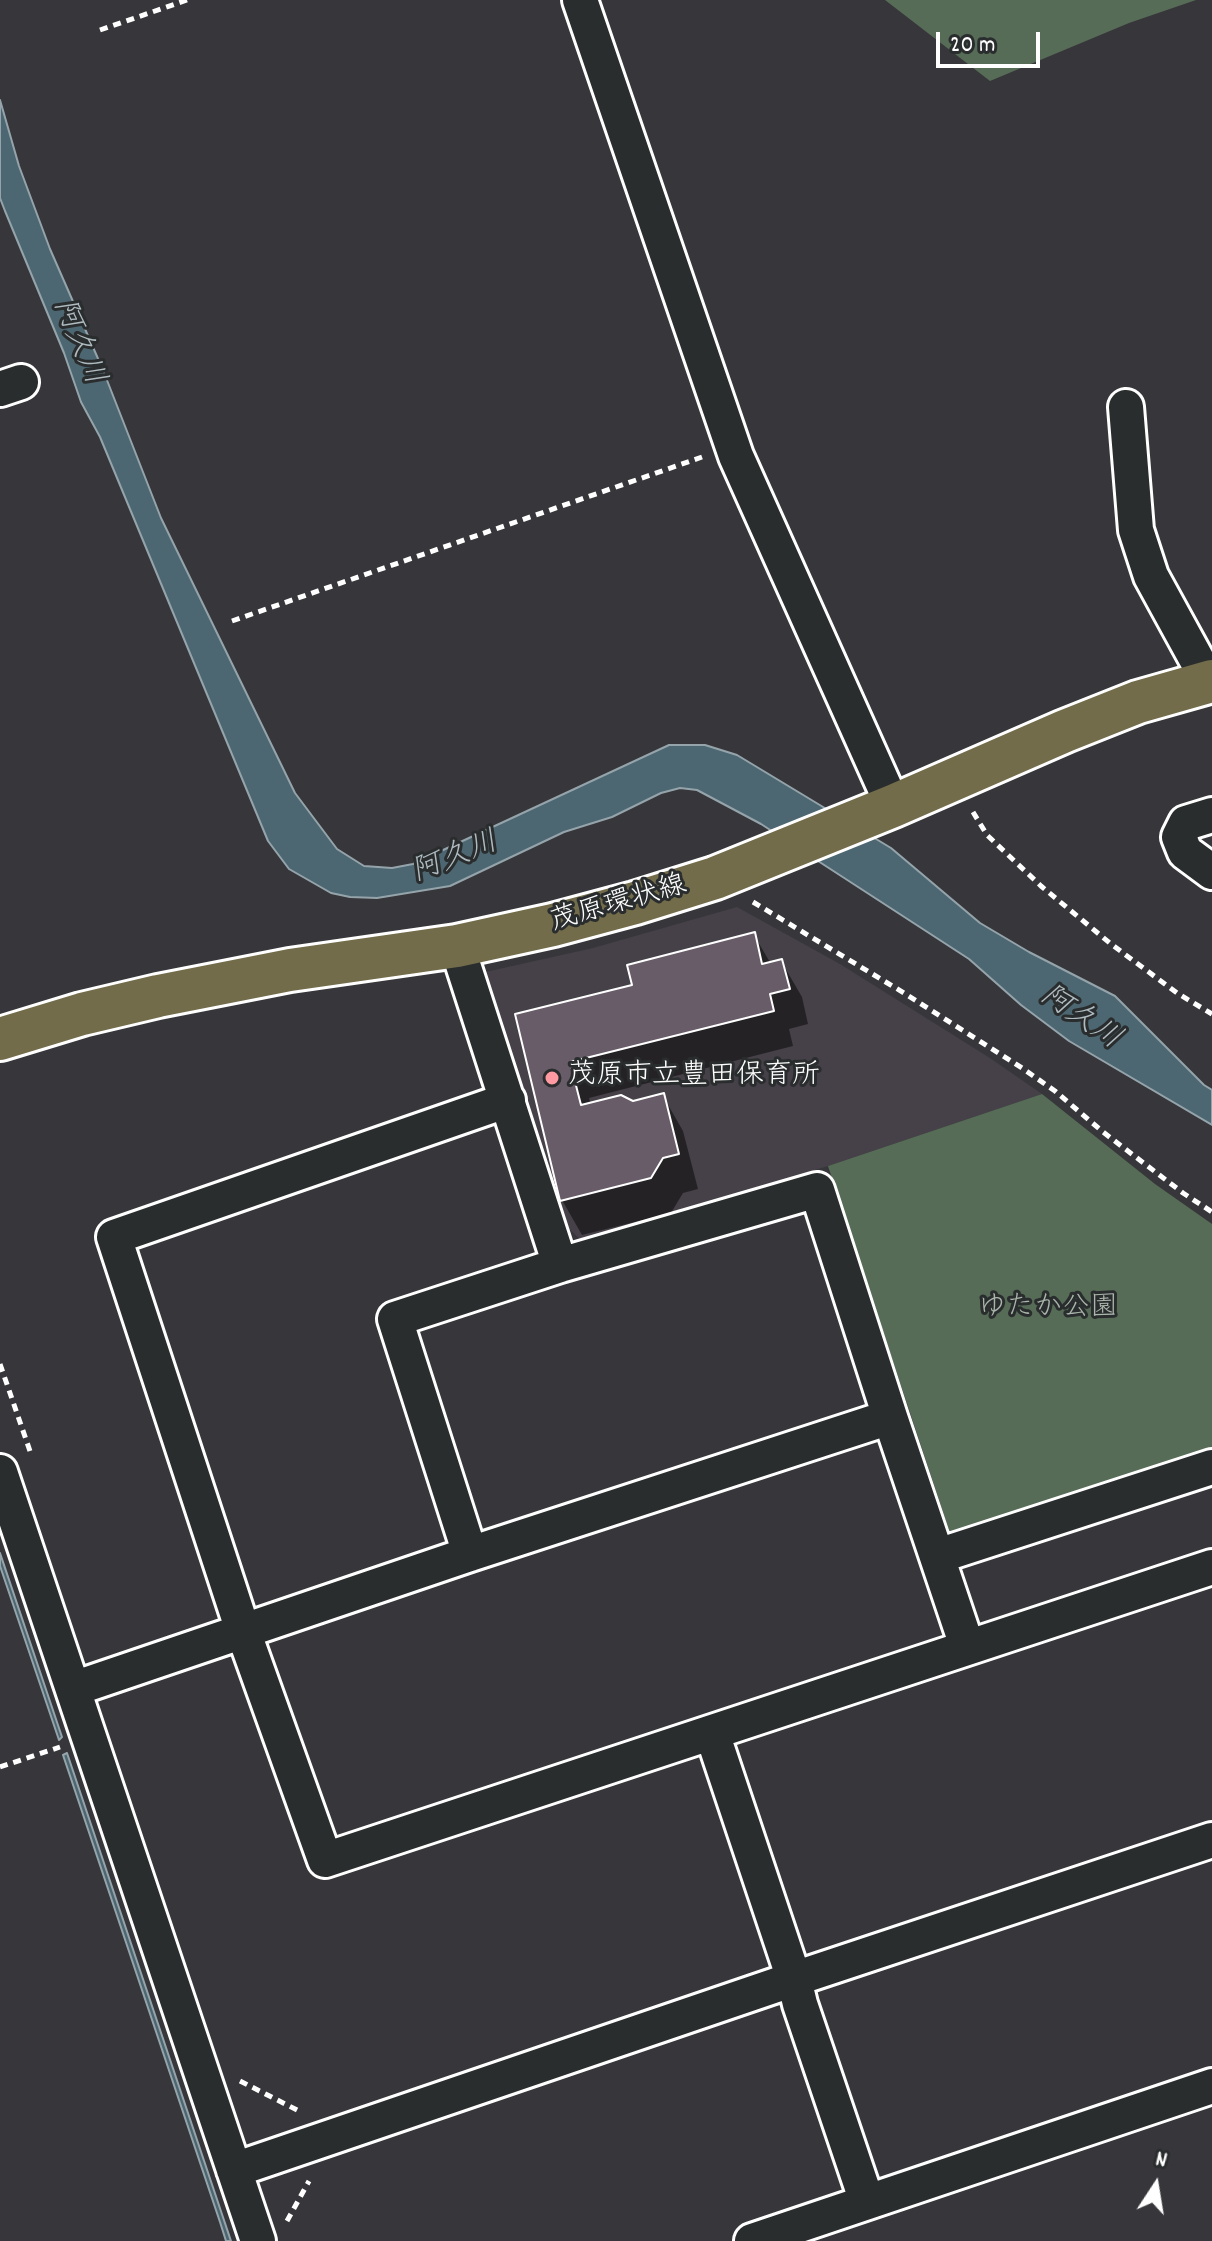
<!DOCTYPE html>
<meta charset="utf-8">
<style>
body{margin:0}
#map{position:relative;width:1212px;height:2241px;overflow:hidden;background:#37363a;font-family:Dekko,sans-serif}
canvas{display:block}
.north{position:absolute;left:1116px;top:2145px;width:80px;height:80px;-webkit-text-stroke:6px #2a2d2e;paint-order:stroke;rotate:12deg;font-size:22px;font-weight:700;line-height:32px;text-align:center;color:#fff}
.north::after{content:'';display:block;margin:auto;width:28px;height:36px;background:#fff;clip-path:polygon(50% 0,100% 100%,50% 72%,0 100%)}
.scale{position:absolute;left:936px;top:32px;width:104px;height:36px;box-sizing:border-box;border:4px solid #fff;border-top:0;padding-left:10px;font-size:24px;line-height:28px;white-space:nowrap;color:#fff;-webkit-text-stroke:6px #2a2d2e;paint-order:stroke}
</style>
<div id="map">
<canvas width="1212" height="2241"></canvas>
<div class="north">N</div>
<div class="scale">20 m</div>
</div>
<script>
const context = document.querySelector('canvas').getContext('2d');
context.lineJoin = 'round';
function fill(path, color) { context.fillStyle = color; context.fill(path, 'evenodd'); }
const toPath = rows => new Path2D(rows.map(r => 'M' + r).join(''));
function strokePath(path, color, width, dash) { context.strokeStyle = color; context.lineWidth = width; context.lineCap = dash ? 'butt' : 'round'; context.setLineDash(dash || []); context.stroke(path); }
function write(font, color, halo, rows, align = 'center') {
  context.font = font + ' Dekko,"Klee One",sans-serif'; context.lineWidth = 6; context.setLineDash([]); context.textBaseline = 'middle'; context.strokeStyle = halo; context.fillStyle = color; for (const [text, x, y, turn = 0] of rows) {
    context.save(); context.translate(x, y); context.rotate((+turn || 0) * Math.PI / 180); context.textAlign = isNaN(turn) ? turn : align; if (halo) context.strokeText(text, 0, 0); context.fillText(text, 0, 0); context.restore();
  }
}
const built = toPath([
 [737,907,840,964,990,1058,1042,1094,828,1166,582,1241,568,1228,481,973,593,948]
]);
const green = toPath([
 [885,0,1196,0,1129,23,990,81],
 [1042,1094,1155,1184,1212,1224,1212,1451,952,1539,828,1166]
]);
const water = toPath([
 [0,100,19,166,50,249,103,370,161,518,295,793,337,849,364,866,392,868,413,864,669,745,705,745,737,755,891,848,980,923,1029,952,1115,996,1204,1085,1212,1090,1212,1125,1069,1041,1021,1005,969,959,761,824,697,790,680,788,661,793,612,817,564,832,450,886,377,898,350,897,331,893,289,869,268,841,100,437,81,402,64,353,5,211,0,198,0,100],
 [0,1553,62,1737,59,1740,0,1566,0,1553],
 [67,1753,231,2241,226,2241,220,2222,63,1755,67,1753]
]);
const shadow = toPath([
 [754,935,771,964,781,961,802,997,808,1024,789,1029,793,1046,589,1098,591,1105,633,1103,663,1096,683,1131,698,1189,683,1193,671,1213,582,1235,562,1200,517,1015,634,986]
]);
const building = toPath([
 [755,932,762,964,782,959,790,989,770,994,774,1011,570,1062,581,1105,621,1095,633,1101,664,1093,679,1154,663,1158,651,1178,560,1201,515,1014,632,985,627,965,755,932]
]);
const path = toPath([
 [100,30,187,0],
 [232,621,702,457],
 [973,812,987,835,1041,886,1111,944,1177,993,1212,1014],
 [753,902,904,993,1022,1068,1055,1091,1103,1132,1183,1193,1212,1212],
 [0,1364,31,1454],
 [0,1767,60,1747],
 [240,2081,299,2111],
 [287,2221,309,2181]
]);
const minor = toPath([
 [580,0,736,456,893,806],
 [0,389,21,382],
 [1126,407,1136,530,1151,576,1209,682],
 [1212,815,1186,823,1179,837,1185,852,1212,872],
 [457,946,560,1265],
 [508,1100,114,1237,243,1631,325,1860,1212,1567],
 [0,1472,258,2241],
 [470,1554,395,1319,560,1265,817,1190,890,1417,967,1646],
 [938,1556,1212,1467],
 [73,1689,470,1554,890,1417],
 [712,1733,794,1979,800,2004,867,2202],
 [234,2170,794,1979,1212,1840],
 [752,2241,1212,2086]
]);
const major = toPath([
 [0,1039,82,1014,158,996,290,970,457,946,553,925,635,903,715,878,893,806,1065,731,1138,702,1212,681]
]);
const markers = [
 [552,1078,8,"#ff9aa2"]
];
const streetNames = [
 ["茂原環状線",619,906,-16]
];
const poiNames = [
 ["茂原市立豊田保育所",568,1078]
];
const parkNames = [
 ["ゆたか公園",1048,1310]
];
const waterNames = [
 ["阿久川",76,343,67],
 ["阿久川",456,860,-22],
 ["阿久川",1079,1020,34]
];
fill(built, '#464148');
fill(green, '#566c57');
fill(water, '#4d6772');
strokePath(water, '#94a4aa', 2);
fill(shadow, '#0007');
fill(building, '#695c69');
strokePath(building, '#fff', 2);
strokePath(minor, '#fff', 40);
strokePath(major, '#fff', 48);
strokePath(path, '#fff', 5, [8, 6]);
strokePath(minor, '#2a2d2e', 34);
strokePath(major, '#726c4b', 42);
for (const [x, y, r, color] of markers) { const dot = new Path2D(); dot.arc(x, y, r, 0, 2 * Math.PI); context.fillStyle = color; context.fill(dot); strokePath(dot, '#2a2d2e', 3); }
write('28px', '#fff', '#2a2d2e', streetNames);
write('28px', '#fff', '#2a2d2e', poiNames, 'left');
write('28px', '#aab6ab', '#2a2d2e', parkNames);
write('italic 30px', '#afbbc0', '#2a2d2e', waterNames);
</script>
